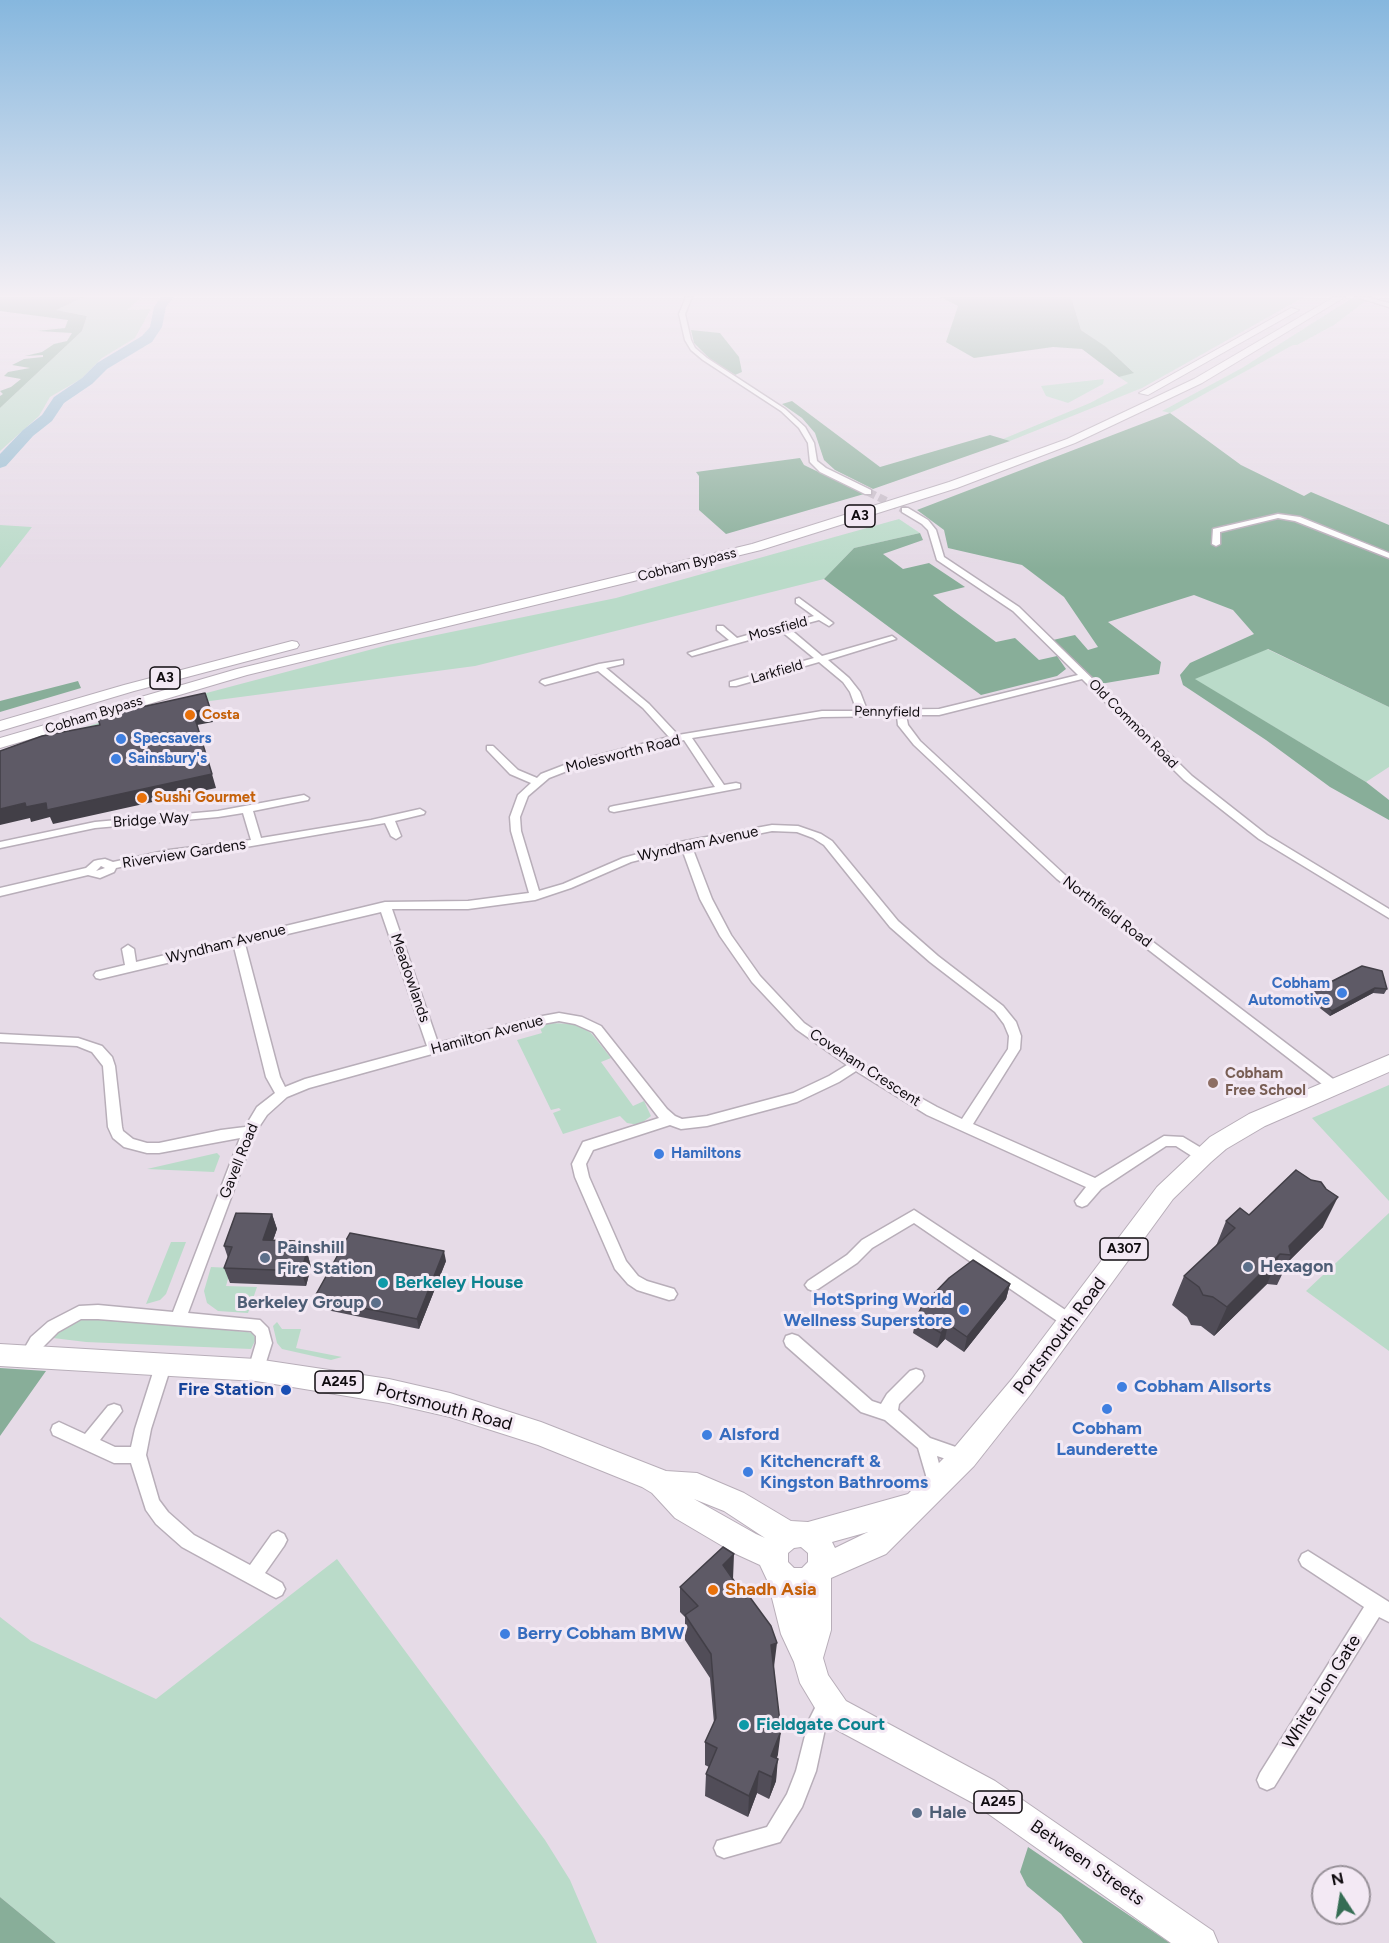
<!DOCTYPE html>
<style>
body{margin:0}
#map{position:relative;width:1389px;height:1943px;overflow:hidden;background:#e6dbe7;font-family:Figtree,sans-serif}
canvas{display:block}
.north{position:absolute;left:1311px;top:1865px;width:60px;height:60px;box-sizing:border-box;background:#f3e9f4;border:2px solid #989199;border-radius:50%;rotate:348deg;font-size:16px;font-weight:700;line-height:24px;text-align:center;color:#100c10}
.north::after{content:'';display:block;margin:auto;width:21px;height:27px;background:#356d54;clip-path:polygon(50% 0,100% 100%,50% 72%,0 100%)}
</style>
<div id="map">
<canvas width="1389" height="1943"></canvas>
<div class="north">N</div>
</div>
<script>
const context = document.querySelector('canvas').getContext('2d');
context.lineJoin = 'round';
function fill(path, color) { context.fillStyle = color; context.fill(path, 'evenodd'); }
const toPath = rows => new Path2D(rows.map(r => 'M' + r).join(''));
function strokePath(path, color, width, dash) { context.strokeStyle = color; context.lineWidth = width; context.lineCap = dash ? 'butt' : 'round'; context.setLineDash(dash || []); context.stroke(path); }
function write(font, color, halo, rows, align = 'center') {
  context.font = font + ' Figtree,sans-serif'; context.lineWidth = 6; context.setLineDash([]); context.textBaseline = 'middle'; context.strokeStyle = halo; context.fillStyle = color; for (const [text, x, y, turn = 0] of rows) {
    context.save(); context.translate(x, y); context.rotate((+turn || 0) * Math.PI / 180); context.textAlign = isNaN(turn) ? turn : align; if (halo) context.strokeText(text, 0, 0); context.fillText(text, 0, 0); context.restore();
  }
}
const green = toPath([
 [84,297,142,297,127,310,151,309,135,338,102,358,81,379,50,397,39,416,0,451,0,408,82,331,87,316,55,310],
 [1071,297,1304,297,1142,388,1010,441,1003,439,1090,403,1128,383,1119,377,1133,372,1105,346,1081,330],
 [1352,298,1367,300,1334,325,1297,345,1293,345,1170,413,1162,411,1242,368],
 [1104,379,1103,384,1068,403,1046,396,1041,386],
 [899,519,920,533,854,548,824,579,475,666,210,701,111,723,0,754,127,714,388,645,616,598],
 [0,525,32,527,0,568],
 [1267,649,1389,707,1389,767,1366,782,1194,679],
 [549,1023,576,1024,591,1033,611,1058,601,1062,633,1106,644,1101,651,1116,639,1125,627,1123,620,1116,563,1134,553,1113,561,1110,559,1108,551,1110,517,1040,542,1033,539,1025],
 [1389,1085,1389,1201,1312,1118],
 [217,1153,220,1156,214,1172,147,1169],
 [1389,1213,1389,1351,1306,1291],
 [171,1242,186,1242,166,1294,160,1300,146,1304],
 [211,1267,231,1268,226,1286,257,1287,248,1313,218,1311,207,1303,204,1291],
 [82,1317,247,1332,252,1333,256,1339,251,1349,86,1342,53,1338,54,1334],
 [277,1322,282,1329,301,1329,296,1348,342,1357,331,1360,282,1349,277,1343,273,1326],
 [337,1559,545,1840,570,1880,597,1943,56,1943,0,1897,0,1617,31,1641,156,1699]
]);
const forest = toPath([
 [0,297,84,297,56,310,87,316,82,331,0,408,0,396,3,394,0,391,11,387,21,379,4,376,8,372,30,368,12,365,24,359,43,357,43,355,25,356,42,352,54,344,67,341,72,333,37,331,65,328,68,320,0,311],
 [940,297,1071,297,1081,330,1105,346,1134,373,1119,377,1082,349,1053,347,974,358,946,342,958,306],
 [691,330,720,333,739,357,742,372,735,375,711,360,694,343],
 [792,401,880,467,990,435,1010,441,873,489,835,470,824,460,815,433,802,418,782,404],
 [1170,413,1241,465,1304,496,1311,492,1389,525,1389,707,1268,649,1195,679,1366,782,1389,800,1389,820,1330,787,1266,740,1183,685,1180,675,1190,663,1254,634,1233,610,1194,595,1108,622,1161,662,1159,674,1100,684,1053,640,1075,635,1088,650,1098,647,1064,597,1022,565,948,548,944,530,917,510],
 [800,458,804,465,864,494,726,534,699,510,699,476,696,472],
 [920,533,923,540,883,554,903,569,929,563,965,587,933,595,947,606,996,642,1015,638,1039,660,1057,656,1066,669,1057,676,981,695,824,579,854,548],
 [78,681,81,688,0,712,0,701],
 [0,1368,46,1371,0,1436],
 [1028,1847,1170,1943,1083,1943,1061,1914,1027,1886,1020,1872],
 [0,1897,56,1943,0,1943]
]);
const river = toPath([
 [161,297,174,297,166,307,162,327,152,342,107,369,92,384,64,403,52,421,33,436,6,466,0,468,0,454,23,430,42,415,54,397,82,378,97,363,142,336,150,327,154,307,161,297]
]);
const minorTunnel = toPath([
 [868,492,905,510]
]);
const minor = toPath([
 [686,297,692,297,685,314,691,340,695,348,707,358,785,409,805,427,814,443,817,461,826,468,871,490,871,494,865,494,820,472,810,462,808,443,799,428,781,411,703,360,691,350,685,340,679,314,686,297],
 [1356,297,1366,297,1389,303,1389,307,1356,297],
 [902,508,908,508,928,520,936,530,944,557,1019,607,1192,776,1267,835,1389,909,1389,918,1259,839,1184,780,1082,679,939,715,906,715,908,725,920,741,1065,875,1341,1085,1343,1088,1341,1091,1331,1091,1057,879,914,745,898,725,897,716,822,717,692,738,724,785,736,783,740,784,740,788,614,812,610,811,609,809,610,807,614,806,715,787,684,740,580,766,549,778,528,796,520,817,521,831,539,891,563,884,623,858,685,841,772,825,798,826,821,834,832,841,898,921,938,956,1003,1006,1016,1022,1021,1036,1020,1049,973,1124,1095,1178,1164,1136,1183,1137,1208,1152,1210,1156,1208,1160,1203,1161,1198,1160,1176,1146,1166,1146,1101,1189,1087,1205,1082,1207,1077,1205,1075,1201,1086,1187,927,1115,856,1071,839,1082,797,1102,707,1126,681,1129,670,1125,593,1150,586,1164,589,1177,626,1261,638,1276,647,1281,674,1289,677,1294,674,1299,669,1300,637,1290,628,1284,615,1269,575,1177,572,1164,583,1142,659,1118,593,1032,575,1024,559,1021,537,1025,309,1088,287,1097,267,1115,255,1133,188,1313,260,1320,268,1328,272,1343,262,1375,256,1377,250,1375,248,1370,256,1343,256,1336,251,1331,98,1319,81,1319,58,1332,43,1347,34,1361,28,1363,22,1361,20,1356,31,1337,48,1322,79,1306,98,1305,173,1312,240,1138,159,1153,147,1153,124,1147,113,1138,108,1127,103,1066,92,1052,77,1046,0,1042,0,1034,78,1038,102,1046,112,1057,115,1066,122,1127,123,1131,133,1139,147,1143,159,1143,221,1130,245,1127,257,1107,275,1093,266,1077,234,947,100,979,96,978,94,975,96,972,125,965,122,949,128,945,134,949,136,962,385,902,468,901,529,893,511,831,510,817,518,795,531,783,510,774,487,750,487,746,493,746,518,770,537,778,541,774,572,762,669,737,643,708,598,671,545,685,540,682,542,680,599,664,623,660,623,664,606,668,649,704,678,735,822,711,857,711,850,692,843,682,819,662,736,686,730,686,730,682,814,658,781,631,692,656,688,653,729,640,717,630,717,626,723,626,737,638,814,616,796,603,796,599,799,598,833,623,829,626,819,620,789,628,822,656,892,636,896,639,828,660,849,678,860,692,867,710,939,709,1078,675,1013,611,937,560,928,530,922,524,902,512,902,508],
 [772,831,797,832,813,838,824,845,890,927,930,962,995,1012,1004,1024,1009,1036,1008,1049,962,1119,937,1107,883,1077,804,1023,760,976,731,935,712,899,692,847,772,831],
 [682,849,700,899,720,936,752,982,796,1029,847,1065,829,1076,793,1093,707,1116,682,1119,675,1116,667,1109,601,1026,582,1017,559,1013,537,1017,438,1043,392,909,468,909,535,900,571,888,631,862,682,849],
 [381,912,427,1046,305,1079,285,1087,280,1077,245,944,381,912],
 [1278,514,1300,517,1389,553,1389,558,1295,521,1278,518,1220,532,1220,544,1216,546,1212,544,1213,529,1278,514],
 [304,795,309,798,308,800,253,811,261,838,371,820,420,809,425,812,424,814,395,821,401,836,396,839,391,836,385,823,240,848,169,856,116,868,114,872,100,878,88,875,0,896,0,888,86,868,94,861,98,860,105,859,113,862,169,850,251,840,243,813,218,817,95,828,0,848,0,842,95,822,218,811,304,795],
 [101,866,105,868,96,871,101,866],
 [914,1210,1076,1317,1079,1322,1076,1327,1071,1329,1066,1327,914,1223,872,1248,857,1263,818,1289,813,1291,808,1289,805,1285,808,1281,847,1255,862,1240,914,1210],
 [792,1334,798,1336,872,1401,881,1404,887,1394,910,1371,916,1369,922,1371,924,1376,922,1381,899,1404,898,1410,930,1438,970,1452,972,1457,970,1462,964,1465,937,1456,944,1483,942,1489,936,1491,930,1489,918,1448,885,1420,861,1412,786,1346,784,1341,786,1336,792,1334],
 [164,1356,170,1358,172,1363,151,1429,146,1455,159,1500,168,1512,194,1535,250,1565,272,1534,278,1531,284,1534,287,1540,284,1546,265,1573,282,1583,285,1589,282,1595,276,1598,270,1595,182,1547,156,1524,146,1510,131,1463,114,1463,53,1435,51,1430,53,1425,59,1422,85,1434,108,1406,114,1404,120,1406,122,1411,100,1440,115,1447,131,1447,135,1429,156,1363,158,1358,164,1356],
 [1308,1551,1389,1602,1389,1622,1379,1617,1274,1787,1267,1790,1260,1787,1257,1780,1260,1773,1364,1607,1302,1566,1299,1560,1302,1554,1308,1551],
 [827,1695,834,1698,837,1705,825,1729,816,1771,802,1807,780,1842,724,1858,717,1855,714,1848,717,1841,767,1827,787,1794,796,1771,809,1720,820,1698,827,1695]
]);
const primary = toPath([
 [1389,1055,1389,1072,1265,1126,1226,1149,1211,1162,1173,1199,1030,1395,974,1466,886,1554,831,1578,831,1630,823,1658,828,1675,846,1701,995,1781,1213,1931,1218,1943,1171,1943,973,1803,824,1723,800,1683,794,1662,781,1634,768,1582,760,1565,736,1554,675,1518,652,1493,642,1487,538,1445,450,1417,389,1403,256,1381,0,1366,0,1344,256,1359,389,1379,450,1393,541,1422,666,1471,697,1473,744,1493,791,1521,808,1522,908,1494,954,1448,1012,1379,1157,1187,1210,1137,1249,1114,1389,1055],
 [694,1499,724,1511,765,1538,756,1534,694,1499],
 [868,1532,835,1548,832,1542,868,1532],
 [801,1547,808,1553,808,1562,802,1568,794,1568,788,1562,788,1553,794,1548,801,1547]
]);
const trunk = toPath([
 [1334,297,1345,297,1202,383,1075,443,957,488,761,550,247,675,0,748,0,738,237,669,752,544,949,482,1067,439,1194,379,1334,297],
 [1291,308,1299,310,1148,395,1139,393,1291,308],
 [292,641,297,642,299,645,297,648,134,691,0,731,0,721,124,685,292,641]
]);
const wall = toPath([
 [1362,966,1387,989,1384,994,1373,993,1330,1016,1307,998,1309,993],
 [1311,1180,1323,1227,1288,1262,1277,1285,1267,1284,1214,1336,1201,1326,1191,1325,1187,1317,1172,1305,1184,1276,1216,1246,1226,1221,1249,1215],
 [272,1214,277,1229,273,1240,295,1241,298,1252,307,1252,311,1267,306,1286,230,1283,224,1268,228,1258,224,1246],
 [446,1261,419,1329,317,1308,314,1298],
 [1010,1284,1006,1299,964,1352,945,1339,937,1348,913,1333,916,1318],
 [733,1579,774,1667,778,1754,777,1758,776,1781,769,1799,757,1793,748,1817,705,1796,706,1774,709,1767,705,1765,705,1742,714,1723,710,1678,685,1640,685,1617,680,1612,680,1587]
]);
const shadedWall = toPath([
 [210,708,213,722,197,725,193,712],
 [212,774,216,788,53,824,50,817,31,822,30,818,0,825,0,809,25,803,46,803],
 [1375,988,1373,993,1330,1016,1332,1011],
 [1338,1197,1323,1227,1288,1262,1291,1255,1289,1246],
 [272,1214,277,1229,268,1255,263,1240],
 [295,1241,299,1256,291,1252],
 [444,1251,446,1261,419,1329,417,1319],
 [307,1252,311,1267,306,1286,301,1271],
 [1280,1254,1267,1284,1214,1336,1227,1307],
 [1010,1284,1006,1299,964,1352,967,1337],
 [948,1324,945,1339,937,1348,941,1333],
 [734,1554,733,1579,723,1565],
 [777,1643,774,1667,769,1669,771,1645],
 [781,1731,778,1754,769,1778,771,1756],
 [778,1759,776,1781,769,1799,772,1777],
 [759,1771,757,1793,748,1817,749,1796]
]);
const building = toPath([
 [205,693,210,708,193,712,212,774,47,810,46,803,26,807,25,803,0,809,0,751,42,736,100,725,98,718,115,715,115,713,205,693],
 [1362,966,1382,971,1387,989,1375,988,1332,1011,1309,993,1362,966],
 [1296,1170,1311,1180,1321,1182,1326,1189,1338,1197,1289,1246,1291,1255,1280,1254,1227,1307,1213,1297,1203,1295,1199,1287,1184,1276,1235,1228,1226,1221,1240,1208,1249,1215,1296,1170],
 [236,1213,272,1214,263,1240,295,1241,291,1252,307,1252,301,1271,224,1268,232,1247,224,1246,236,1213],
 [350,1233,444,1251,417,1319,314,1298,350,1233],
 [973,1260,1010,1284,967,1337,948,1324,941,1333,916,1318,922,1306,949,1278,973,1260],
 [723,1547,734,1554,723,1565,746,1598,749,1596,771,1626,777,1643,771,1645,781,1731,771,1756,778,1759,772,1777,759,1771,749,1796,706,1774,717,1748,705,1742,716,1718,711,1654,685,1615,698,1606,680,1587,723,1547]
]);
const markers = [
 [190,715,6,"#e8710a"],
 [121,739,6,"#3f7fe0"],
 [116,759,6,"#3f7fe0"],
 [142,798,6,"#e8710a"],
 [1342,993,6,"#3f7fe0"],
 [1213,1083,6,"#8d6e63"],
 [659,1154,6,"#3f7fe0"],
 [265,1258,6,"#5c6f8a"],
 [1248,1267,6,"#5c6f8a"],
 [383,1283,6,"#0f9aa8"],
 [376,1303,6,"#5c6f8a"],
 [964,1310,6,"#3f7fe0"],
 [1122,1387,6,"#3f7fe0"],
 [286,1390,6,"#1a4fb4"],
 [1107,1409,6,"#3f7fe0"],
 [707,1435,6,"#3f7fe0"],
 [748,1472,6,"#3f7fe0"],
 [713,1590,6,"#e8710a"],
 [505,1634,6,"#3f7fe0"],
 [744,1725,6,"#0f9aa8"],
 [917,1813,6,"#5c6f8a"]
];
const shields = [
 [860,516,30],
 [165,678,30],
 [1124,1249,48],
 [339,1382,48],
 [998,1802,48]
];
const shieldNames = [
 ["A3",860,516],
 ["A3",165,678],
 ["A307",1124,1249],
 ["A245",339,1382],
 ["A245",998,1802]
];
const farStreetnames = [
 ["Cobham Bypass",687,565,-14],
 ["Mossfield",778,629,-15],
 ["Larkfield",777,672,-16],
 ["Pennyfield",887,712,1],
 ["Cobham Bypass",94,715,-17],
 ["Old Common Road",1133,724,45]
];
const farFoodnames = [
 ["Costa",202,715]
];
const shopNames = [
 ["Specsavers",133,739],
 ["Sainsbury's",128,759],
 ["Cobham",1330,984,"right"],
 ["Automotive",1330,1001,"right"],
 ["Hamiltons",671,1154]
];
const streetNames = [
 ["Molesworth Road",623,754,-14],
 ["Bridge Way",151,820,-4],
 ["Wyndham Avenue",698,844,-12],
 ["Riverview Gardens",184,854,-9],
 ["Northfield Road",1107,912,37],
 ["Wyndham Avenue",226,944,-14],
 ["Meadowlands",410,978,71],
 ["Hamilton Avenue",487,1035,-15],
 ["Coveham Crescent",865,1068,33],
 ["Gavell Road",239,1161,-68]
];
const foodNames = [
 ["Sushi Gourmet",154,798]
];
const educationNames = [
 ["Cobham",1225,1074],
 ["Free School",1225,1091]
];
const nearServicenames = [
 ["Painshill",277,1248],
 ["Fire Station",277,1269],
 ["Hexagon",1260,1267],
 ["Berkeley Group",364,1303,"right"],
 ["Hale",929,1813]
];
const nearCulturenames = [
 ["Berkeley House",395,1283],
 ["Fieldgate Court",756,1725]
];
const nearShopnames = [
 ["HotSpring World",952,1300,"right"],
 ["Wellness Superstore",952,1321,"right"],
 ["Cobham Allsorts",1134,1387],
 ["Cobham",1107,1429,"center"],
 ["Launderette",1107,1450,"center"],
 ["Alsford",719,1435],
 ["Kitchencraft &",760,1462],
 ["Kingston Bathrooms",760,1483],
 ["Berry Cobham BMW",517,1634]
];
const nearStreetnames = [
 ["Portsmouth Road",1060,1336,-53],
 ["Portsmouth Road",444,1407,15],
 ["White Lion Gate",1322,1692,-58],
 ["Between Streets",1087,1863,35]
];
const nearTransitnames = [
 ["Fire Station",274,1390]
];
const nearFoodnames = [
 ["Shadh Asia",725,1590]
];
fill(green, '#badbc9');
fill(forest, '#88ae99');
fill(river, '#94bbd0');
strokePath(minorTunnel, '#c6bcc7', 8, [8, 4]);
strokePath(minor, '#b8aeb9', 3);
strokePath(primary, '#b8aeb9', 2);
strokePath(trunk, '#b8aeb9', 2);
fill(minor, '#fff');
fill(primary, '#fff');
fill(trunk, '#fff');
fill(wall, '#514d58');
fill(shadedWall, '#423f47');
fill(building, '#5e5a66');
strokePath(building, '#423f47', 1.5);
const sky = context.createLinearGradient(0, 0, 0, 569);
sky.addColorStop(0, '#86b7de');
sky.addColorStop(0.52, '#f4eff4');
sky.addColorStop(1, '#f4eff400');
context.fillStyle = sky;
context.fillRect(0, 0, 1389, 569);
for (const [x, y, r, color] of markers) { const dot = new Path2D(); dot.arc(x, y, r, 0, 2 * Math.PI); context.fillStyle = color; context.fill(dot); strokePath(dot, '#f3e9f4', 2); }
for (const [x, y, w] of shields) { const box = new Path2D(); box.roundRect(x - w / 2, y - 11, w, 22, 4.5); context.fillStyle = '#f3e9f4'; context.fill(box); strokePath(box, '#100c10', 1.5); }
write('bold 14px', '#100c10', null, shieldNames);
write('14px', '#100c10', '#f3e9f4', farStreetnames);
write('bold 14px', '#c56008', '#f3e9f4', farFoodnames, 'left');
write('bold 15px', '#366cbe', '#f3e9f4', shopNames, 'left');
write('15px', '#100c10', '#f3e9f4', streetNames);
write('bold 15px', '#c56008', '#f3e9f4', foodNames, 'left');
write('bold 15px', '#785e54', '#f3e9f4', educationNames, 'left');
write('bold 18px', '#4e5e75', '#f3e9f4', nearServicenames, 'left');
write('bold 18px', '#0d838f', '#f3e9f4', nearCulturenames, 'left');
write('bold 18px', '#366cbe', '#f3e9f4', nearShopnames, 'left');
write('18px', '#100c10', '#f3e9f4', nearStreetnames);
write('bold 18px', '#164399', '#f3e9f4', nearTransitnames, 'right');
write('bold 18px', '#c56008', '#f3e9f4', nearFoodnames, 'left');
</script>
